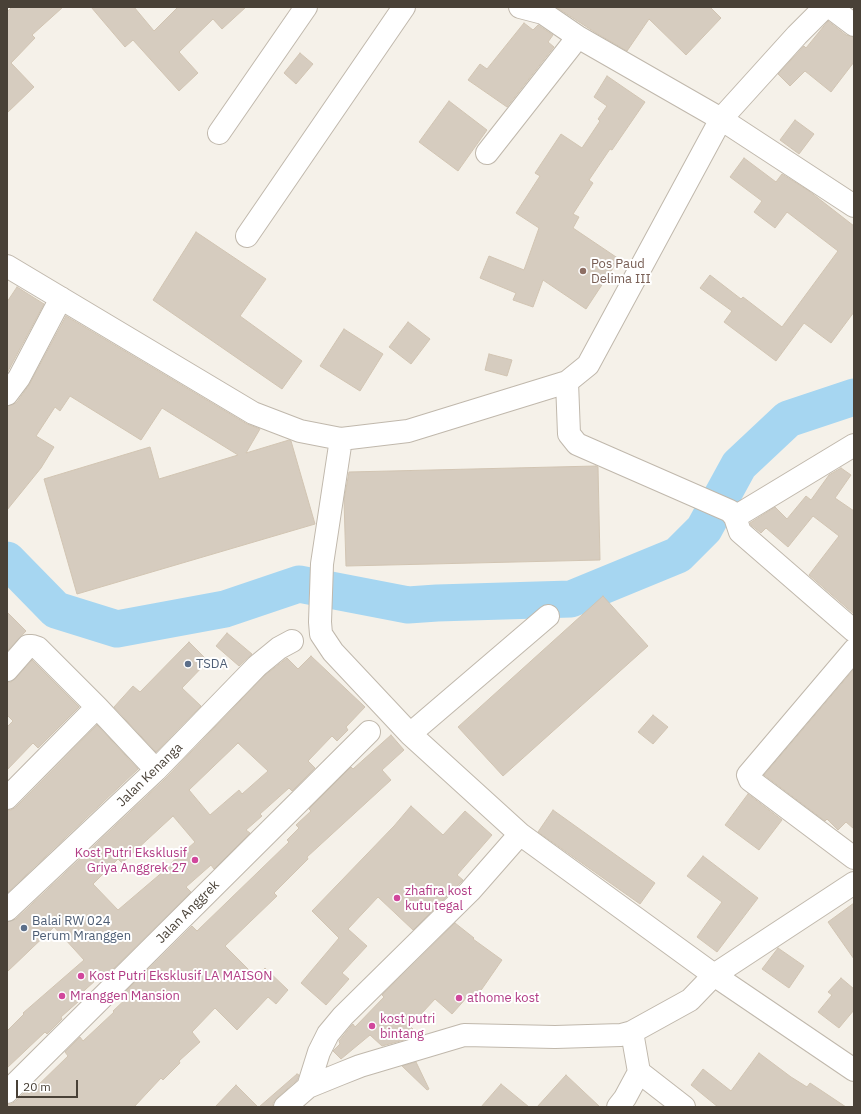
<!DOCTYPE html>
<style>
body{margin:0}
#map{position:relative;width:861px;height:1114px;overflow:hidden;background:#f5f1e9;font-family:"IBM Plex Sans",sans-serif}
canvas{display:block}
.frame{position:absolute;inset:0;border:8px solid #494137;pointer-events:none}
.scale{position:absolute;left:16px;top:1080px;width:62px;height:18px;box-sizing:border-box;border:2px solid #494137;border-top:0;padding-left:5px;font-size:12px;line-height:14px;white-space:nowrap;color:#494137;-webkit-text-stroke:3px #fff;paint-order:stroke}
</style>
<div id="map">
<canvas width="861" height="1114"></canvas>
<div class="frame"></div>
<div class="scale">20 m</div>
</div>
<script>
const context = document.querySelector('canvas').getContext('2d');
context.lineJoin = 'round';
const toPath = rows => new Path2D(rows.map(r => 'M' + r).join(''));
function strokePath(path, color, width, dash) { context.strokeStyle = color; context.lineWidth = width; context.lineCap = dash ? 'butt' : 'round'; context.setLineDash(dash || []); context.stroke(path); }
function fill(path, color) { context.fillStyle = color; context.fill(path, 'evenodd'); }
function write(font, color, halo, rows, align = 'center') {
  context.font = font + ' "IBM Plex Sans",sans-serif'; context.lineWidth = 4; context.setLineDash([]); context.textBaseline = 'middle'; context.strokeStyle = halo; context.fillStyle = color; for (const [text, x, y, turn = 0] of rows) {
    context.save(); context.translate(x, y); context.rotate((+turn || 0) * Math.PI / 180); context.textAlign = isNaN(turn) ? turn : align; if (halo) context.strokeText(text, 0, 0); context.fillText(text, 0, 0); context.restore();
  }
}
const river = toPath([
 [7,560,56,610,117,629,225,609,299,584,408,605,437,603,571,599,678,555,704,529,739,465,788,419,854,397]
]);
const building = toPath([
 [12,7,63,7,32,35,35,38,11,63,34,87,7,113,7,12,12,7],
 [91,7,134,7,154,31,178,7,246,7,222,29,213,19,179,52,198,73,179,91,133,40,125,47,91,7],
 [556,7,710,7,721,18,686,55,649,19,627,51,596,33,556,7],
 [828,21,846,35,854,37,854,62,831,92,805,71,790,86,778,74,804,46,806,48,828,21],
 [524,23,533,30,538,25,553,35,548,42,554,47,507,107,468,80,480,64,487,69,524,23],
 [300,53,313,64,296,84,284,73,300,53],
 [607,76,645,102,612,150,610,149,589,180,593,183,573,214,579,217,573,228,619,259,586,309,543,280,533,307,513,300,516,293,480,278,489,256,524,270,539,228,516,213,540,176,535,173,561,134,582,148,600,121,598,119,607,106,594,97,607,76],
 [449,101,487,130,458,171,419,142,449,101],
 [795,120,814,134,799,154,780,140,795,120],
 [744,158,776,182,782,174,809,191,854,226,854,312,831,343,804,323,776,361,724,322,732,311,700,288,710,275,741,299,743,297,782,327,838,251,787,212,775,228,754,212,762,201,730,177,744,158],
 [196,232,266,279,240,316,302,361,282,389,153,300,196,232],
 [17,287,44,304,7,373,7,302,17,287],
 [66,316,247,424,260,429,246,453,289,440,291,441,315,524,77,594,44,479,150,447,159,479,238,455,162,408,141,440,70,396,60,411,55,407,36,436,54,447,41,468,7,510,7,406,12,405,17,402,29,385,66,316],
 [408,322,430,339,411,364,389,347,408,322],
 [344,329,383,354,360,391,320,366,344,329],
 [489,354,512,360,507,376,485,370,489,354],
 [596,466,598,467,600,560,346,566,344,500,349,472,596,466],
 [841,468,851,475,835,498,854,511,854,614,809,575,839,536,813,516,788,547,766,528,761,533,751,525,750,523,775,507,787,519,806,496,811,500,829,475,841,468],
 [603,596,648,646,503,776,458,727,603,596],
 [7,612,26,631,7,651,7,612],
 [227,633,252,654,239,666,216,646,227,633],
 [189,642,208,661,182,688,201,706,156,752,114,707,133,686,140,692,189,642],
 [311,656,365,707,346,727,348,730,337,741,332,736,308,761,315,768,292,791,289,788,260,814,262,816,246,830,250,833,214,869,211,865,186,887,191,892,108,974,106,971,76,998,79,1001,61,1017,62,1019,47,1034,45,1032,7,1068,7,1031,24,1014,23,1013,84,960,54,927,7,972,7,922,16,919,165,779,265,675,287,658,298,669,311,656],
 [238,743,268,771,242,794,239,790,210,815,189,790,238,743],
 [173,816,195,842,171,863,172,864,118,910,93,884,118,859,122,863,173,816],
 [32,660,79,707,38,748,33,743,7,770,7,727,13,721,7,715,7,682,11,682,16,678,32,660],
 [854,669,854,829,846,822,838,830,827,819,825,821,764,775,854,669],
 [653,715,668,727,653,744,638,732,653,715],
 [97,725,138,769,7,893,7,810,11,810,16,807,97,725],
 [391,735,404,750,382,770,391,780,307,857,308,859,274,893,277,896,225,946,256,977,265,968,288,990,276,1004,268,997,237,1030,215,1008,192,1032,200,1042,179,1061,180,1063,163,1080,161,1078,134,1107,7,1107,7,1104,11,1104,16,1101,26,1091,29,1094,68,1056,65,1052,80,1037,83,1041,114,1012,113,1011,129,996,125,992,192,926,197,931,289,842,287,840,299,828,296,825,311,811,309,809,351,767,353,769,391,735],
 [748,794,782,820,759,850,725,825,748,794],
 [411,806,443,835,465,811,492,835,457,875,463,880,413,930,378,897,348,929,367,946,342,973,349,979,326,1005,301,983,339,938,312,911,394,826,411,806],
 [553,810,655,883,640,904,538,832,553,810],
 [703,856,758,898,717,952,697,937,722,902,687,876,703,856],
 [854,903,854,959,828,922,854,903],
 [455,923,474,938,473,939,502,960,475,999,469,995,452,1014,435,999,410,1026,413,1029,404,1039,404,1040,382,1046,370,1035,341,1059,333,1051,340,1044,339,1041,351,1026,353,1024,355,1027,384,997,382,995,455,923],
 [778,948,804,966,789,988,762,969,778,948],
 [841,978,854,989,854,1010,839,1028,818,1012,832,995,828,992,841,978],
 [759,1053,791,1077,807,1087,810,1083,846,1107,718,1107,691,1085,703,1069,731,1091,759,1053],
 [416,1062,429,1089,427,1090,402,1066,416,1062],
 [297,1074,299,1075,297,1080,277,1098,273,1103,273,1107,259,1107,297,1074],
 [566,1075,600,1107,537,1107,566,1075],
 [501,1084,529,1107,481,1107,501,1084],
 [236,1085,258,1107,215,1107,236,1085]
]);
const minor = toPath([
 [520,7,543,13,578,37,721,119,854,206],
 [830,7,854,25],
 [219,133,306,7],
 [487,153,578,37],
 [247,236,404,7],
 [7,266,253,413,300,431,341,439,408,431,567,382,588,365,721,119,797,35,825,7],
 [567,382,569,434,577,444,730,511,735,517,740,532,854,631],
 [7,394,19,378,61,298],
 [341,439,322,564,320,622,321,634,333,652,410,734,520,834,714,975,854,1070],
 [735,517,854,445],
 [854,650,748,775,750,780,854,858],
 [7,670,28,646,32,646,38,648,97,707,156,770],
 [410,734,548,616],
 [7,798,97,707],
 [7,910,156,770,257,666,279,648,292,641],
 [639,1072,684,1107],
 [308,1087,319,1052,328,1034,343,1016,470,891,520,834],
 [7,1092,369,732],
 [285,1107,308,1087,340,1074,360,1066,464,1035,555,1037,621,1035,632,1032,690,1000,714,975,854,883],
 [618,1107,625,1098,639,1072,632,1032]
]);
const markers = [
 [583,271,4,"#8d6e63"],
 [188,664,4,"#5c6f8a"],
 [195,860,4,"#d1479c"],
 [397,898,4,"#d1479c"],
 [24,928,4,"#5c6f8a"],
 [81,976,4,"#d1479c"],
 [62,996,4,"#d1479c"],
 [459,998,4,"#d1479c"],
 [372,1026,4,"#d1479c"]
];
const educationNames = [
 ["Pos Paud",591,264],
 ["Delima III",591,279]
];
const serviceNames = [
 ["TSDA",196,664],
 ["Balai RW 024",32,921],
 ["Perum Mranggen",32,936]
];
const streetNames = [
 ["Jalan Kenanga",150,775,-44],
 ["Jalan Anggrek",188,912,-45]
];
const hotelNames = [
 ["Kost Putri Eksklusif",187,853,"right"],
 ["Griya Anggrek 27",187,868,"right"],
 ["zhafira kost",405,891],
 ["kutu tegal",405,906],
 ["Kost Putri Eksklusif LA MAISON",89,976],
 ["Mranggen Mansion",70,996],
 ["athome kost",467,998],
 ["kost putri",380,1019],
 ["bintang",380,1034]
];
strokePath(river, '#a6d6f1', 37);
fill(building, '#d6ccbf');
strokePath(building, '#d1c4b2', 1);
strokePath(minor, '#c0b8ac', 24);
strokePath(minor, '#fff', 22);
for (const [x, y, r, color] of markers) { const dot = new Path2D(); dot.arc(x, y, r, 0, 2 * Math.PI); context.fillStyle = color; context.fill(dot); strokePath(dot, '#fff', 1.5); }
write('13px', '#785e54', '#fff', educationNames, 'left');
write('13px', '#4e5e75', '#fff', serviceNames, 'left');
write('13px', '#494137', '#fff', streetNames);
write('13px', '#b23c85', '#fff', hotelNames, 'left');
</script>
